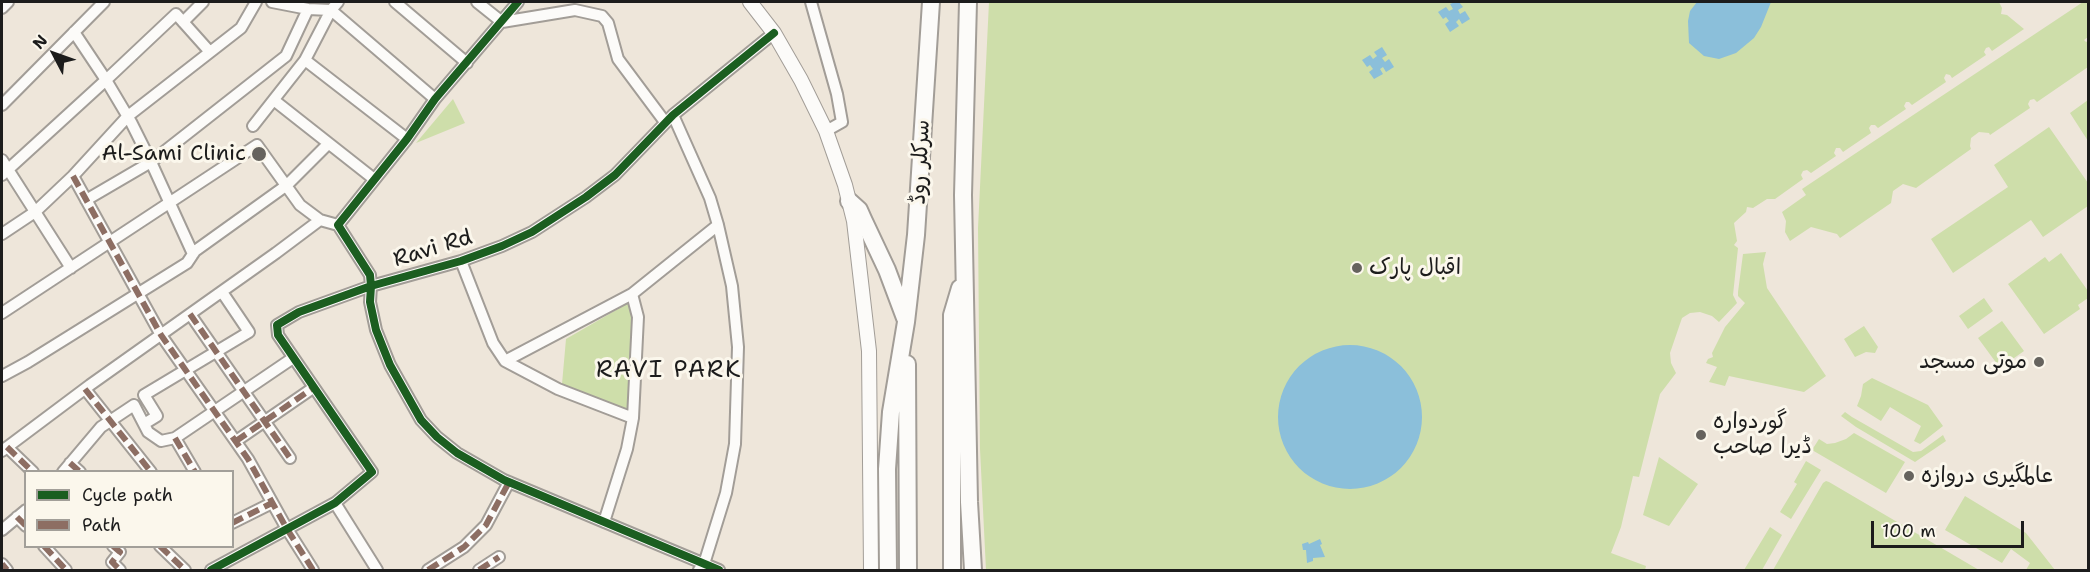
<!DOCTYPE html>
<meta charset="utf-8">
<style>
body{margin:0}
#map{position:relative;width:2090px;height:572px;overflow:hidden;background:#eee6da;font-family:"Shantell Sans",sans-serif}
canvas{display:block}
.frame{position:absolute;inset:0;border:3px solid #1c1c1c;pointer-events:none}
.legend{position:absolute;left:24px;top:470px;width:210px;height:78px;box-sizing:border-box;background:#fbf7ec;border:2px solid #a29f99;margin:0;padding:8px 10px;list-style:none;font-size:18px;color:#1c1c1c}
.legend li{display:flex;align-items:center;gap:12px;height:30px}
.legend b{width:30px;border:2px solid #a29f99}
.north{position:absolute;left:24px;top:24px;width:60px;height:60px;-webkit-text-stroke:4px #fbf7ec;paint-order:stroke;rotate:311deg;font-size:16px;font-weight:700;line-height:24px;text-align:center;color:#1c1c1c}
.north::after{content:'';display:block;margin:auto;width:21px;height:27px;background:#1c1c1c;clip-path:polygon(50% 0,100% 100%,50% 72%,0 100%)}
.scale{position:absolute;left:1871px;top:521px;width:153px;height:27px;box-sizing:border-box;border:3px solid #1c1c1c;border-top:0;padding-left:8px;font-size:18px;line-height:21px;white-space:nowrap;color:#1c1c1c;-webkit-text-stroke:4px #fbf7ec;paint-order:stroke}
</style>
<div id="map">
<canvas width="2090" height="572"></canvas>
<div class="frame"></div>
<ul class="legend">
<li><b style="height:8px;background:#1b5e20"></b>Cycle path</li>
<li><b style="height:8px;background:#8d6e63"></b>Path</li>
</ul>
<div class="north">N</div>
<div class="scale">100 m</div>
</div>
<script>
const context = document.querySelector('canvas').getContext('2d');
context.lineJoin = 'round';
function fill(path, color) { context.fillStyle = color; context.fill(path, 'evenodd'); }
const toPath = rows => new Path2D(rows.map(r => 'M' + r).join(''));
function strokePath(path, color, width, dash) { context.strokeStyle = color; context.lineWidth = width; context.lineCap = dash ? 'butt' : 'round'; context.setLineDash(dash || []); context.stroke(path); }
function write(font, color, halo, rows, align = 'center') {
  context.font = font + ' "Shantell Sans","Playpen Sans Arabic",sans-serif'; context.lineWidth = 6; context.setLineDash([]); context.textBaseline = 'middle'; context.strokeStyle = halo; context.fillStyle = color; for (const [text, x, y, turn = 0] of rows) {
    context.save(); context.translate(x, y); context.rotate((+turn || 0) * Math.PI / 180); context.textAlign = isNaN(turn) ? turn : align; if (halo) context.strokeText(text, 0, 0); context.fillText(text, 0, 0); context.restore();
  }
}
const green = toPath([
 [989,2,1999,2,2002,8,2001,14,2007,15,2024,29,1992,51,1989,47,1986,48,1984,52,1986,55,1952,78,1950,75,1946,74,1944,78,1946,82,1912,105,1909,102,1906,102,1904,106,1906,109,1878,128,1875,125,1871,125,1869,128,1871,133,1843,152,1840,148,1836,148,1834,153,1836,156,1811,173,1807,170,1803,171,1801,175,1803,179,1775,199,1767,199,1753,208,1747,207,1746,212,1734,223,1737,241,1734,245,1738,248,1733,295,1737,303,1719,322,1712,316,1700,312,1690,313,1682,318,1670,353,1671,363,1676,373,1660,394,1639,477,1633,476,1621,527,1611,553,1646,566,1645,570,986,570,980,449,978,228],
 [2083,2,2088,2,2088,37,2084,40,2086,42,2088,41,2088,67,2037,102,2034,99,2030,100,2028,104,2030,108,1990,135,1989,133,1979,132,1971,138,1970,146,1971,149,1916,188,1903,184,1893,191,1891,203,1840,238,1837,234,1811,227,1790,241,1785,232,1786,221,1782,212,1806,195,1802,189],
 [453,99,465,123,416,143],
 [2088,100,2088,141,2070,113],
 [2049,127,2088,183,2088,206,2043,237,2031,220,1953,273,1931,239,2008,187,1994,165],
 [1766,252,1763,264,1767,288,1826,376,1804,392,1729,376,1725,386,1709,382,1717,367,1706,363,1708,359,1713,357,1712,353,1725,327,1745,303,1738,296,1738,292,1743,254],
 [2061,253,2088,291,2088,298,2078,305,2080,309,2044,334,2008,284,2045,257,2049,262],
 [1984,298,1993,311,1968,329,1959,316],
 [630,302,635,319,630,414,562,384,566,339],
 [2002,321,2024,351,2000,368,1978,338],
 [1864,326,1878,347,1875,353,1866,352,1855,357,1844,339],
 [1872,378,1928,405,1943,426,1920,444,1914,441,1921,426,1890,407,1881,421,1857,406,1861,396,1863,384],
 [1845,412,1852,417,1913,452,1921,451,1943,435,1946,441,1915,462,1856,427,1841,416],
 [1854,433,1905,462,1886,493,1812,450,1819,439,1827,444,1835,443,1846,439],
 [1659,457,1698,484,1669,526,1643,515],
 [1806,461,1821,470,1791,519,1780,512,1797,484,1794,482],
 [1826,481,1829,482,1979,570,1773,570,1823,483],
 [1965,496,2026,533,2055,570,2026,570,2030,563,2011,549,2002,563,1945,530],
 [1770,527,1782,535,1762,570,1744,570]
]);
const water = toPath([
 [1455,2,1459,2,1463,7,1458,10,1460,14,1465,11,1470,19,1462,24,1459,19,1456,22,1459,26,1450,32,1445,24,1449,21,1446,17,1443,19,1438,12,1446,7,1449,11,1453,9,1450,4],
 [1697,2,1771,2,1761,27,1754,38,1736,53,1719,59,1704,56,1689,43,1688,21,1690,11],
 [1382,47,1387,55,1382,58,1385,62,1389,59,1394,67,1386,72,1383,67,1380,69,1383,74,1374,79,1369,72,1373,69,1370,65,1367,67,1362,60,1370,55,1373,59,1377,56,1374,52],
 '1278 417a72 72 0 1 1 144 0a72 72 0 1 1-144 0Z',
 [1320,539,1322,544,1320,545,1325,557,1313,558,1313,561,1307,563,1306,550,1303,550,1302,544,1308,542,1309,544]
]);
const minor = toPath([
 [272,2,308,9,331,10,435,99],
 [395,2,467,63],
 [477,2,502,22,575,10,602,16,608,23,618,59,665,122],
 [518,2,435,99,407,139,338,225,370,275,371,286,461,261,502,246,532,232,586,197,615,175,673,115,774,33],
 [811,2,837,94,842,122,826,131],
 [2,8,8,2],
 [183,22,203,2],
 [74,32,106,80,176,14,210,52],
 [305,60,407,139],
 [275,101,374,179],
 [2,105,104,2],
 [673,115,710,198,718,225,732,286,738,347,735,444,726,493,704,564,699,570],
 [253,126,305,60,331,10,338,2],
 [2,160,71,268],
 [2,175,106,80,131,122,151,162,193,254],
 [73,176,161,335,248,459,287,529,313,570],
 [86,200,151,162,286,56,308,9],
 [2,234,35,212,73,176,128,116,241,28,256,2],
 [461,261,493,343,505,361,558,389,633,418],
 [2,313,257,145,300,205,320,220,338,225],
 [190,314,290,458],
 [505,361,632,294,718,225],
 [2,376,28,362,187,263,195,251,287,185,328,144],
 [85,389,151,472],
 [144,424,157,416,144,395,249,332,222,292],
 [175,438,195,472],
 [236,441,313,388],
 [7,447,33,472],
 [2,451,90,385,276,253,320,220],
 [70,463,80,472],
 [63,472,101,427,134,405,148,432,161,441,175,438,293,358],
 [335,503,377,570],
 [17,517,26,526],
 [604,522,627,449,633,418,638,317,632,294],
 [232,523,272,503],
 [2,530,26,510],
 [44,546,66,570],
 [113,546,120,552,112,562,120,570],
 [160,546,185,570],
 [2,564,7,570],
 [211,570,335,503,372,472,278,335,277,325,299,312,371,286,370,302,376,330,390,365,421,420,437,437,457,453,504,480,719,570],
 [428,570,464,547,486,525,509,482],
 [479,570,499,557]
]);
const tertiary = toPath([
 [750,2,774,33,801,80,826,131,845,185,854,221,869,351,871,570]
]);
const primary = toPath([
 [968,2,963,195,969,502,973,570],
 [849,201,859,210,863,219,887,270,905,318],
 [907,364,908,570],
 [888,570,887,469,891,412,906,322,916,235,931,2],
 [952,570,952,315,960,288]
]);
const quiet = toPath([
 [73,176,161,335,248,459,287,529,313,570],
 [190,314,290,458],
 [85,389,151,472],
 [175,438,195,472],
 [236,441,313,388],
 [7,447,33,472],
 [70,463,80,472],
 [17,517,26,526],
 [232,523,272,503],
 [44,546,66,570],
 [113,546,120,552,112,562,120,570],
 [160,546,185,570],
 [2,564,7,570],
 [428,570,464,547,486,525,509,482],
 [479,570,499,557]
]);
const cycleway = toPath([
 [518,2,435,99,407,139,338,225,370,275,371,286,461,261,502,246,532,232,586,197,615,175,673,115,774,33],
 [211,570,335,503,372,472,278,335,277,325,299,312,371,286,370,302,376,330,390,365,421,420,437,437,457,453,504,480,719,570]
]);
const markers = [
 [259,154,8,"#66635e"],
 [1357,268,6,"#66635e"],
 [2039,362,6,"#66635e"],
 [1701,435,6,"#66635e"],
 [1909,476,6,"#66635e"]
];
const poiNames = [
 ["Al-Sami Clinic",246,154,"right"],
 ["اقبال پارک",1369,268],
 ["موتی مسجد",2027,362,"right"],
 ["گوردوارہ",1713,422],
 ["ڈیرا صاحب",1713,447],
 ["عالمگیری دروازہ",1921,476]
];
const streetNames = [
 ["سرکلر روڈ",921,162,-87],
 ["Ravi Rd",433,249,-17]
];
const neighbourhoodNames = [
 ["RAVI PARK",669,371]
];
fill(green, '#cedeaa');
fill(water, '#8bbfda');
strokePath(minor, '#a29d97', 14);
strokePath(tertiary, '#a29d97', 16);
strokePath(primary, '#a29d97', 20);
strokePath(minor, '#fcfbf9', 10);
strokePath(tertiary, '#fcfbf9', 14);
strokePath(primary, '#fcfbf9', 16);
strokePath(quiet, '#8d6e63', 6, [12, 6]);
strokePath(cycleway, '#1b5e20', 8);
for (const [x, y, r, color] of markers) { const dot = new Path2D(); dot.arc(x, y, r, 0, 2 * Math.PI); context.fillStyle = color; context.fill(dot); strokePath(dot, '#fbf7ec', 2); }
write('22px', '#1c1c1c', '#fbf7ec', poiNames, 'left');
write('22px', '#1c1c1c', '#fbf7ec', streetNames);
context.letterSpacing = '1.5px';
write('24px', '#1c1c1c', '#fbf7ec', neighbourhoodNames);
context.letterSpacing = '0px';
</script>
